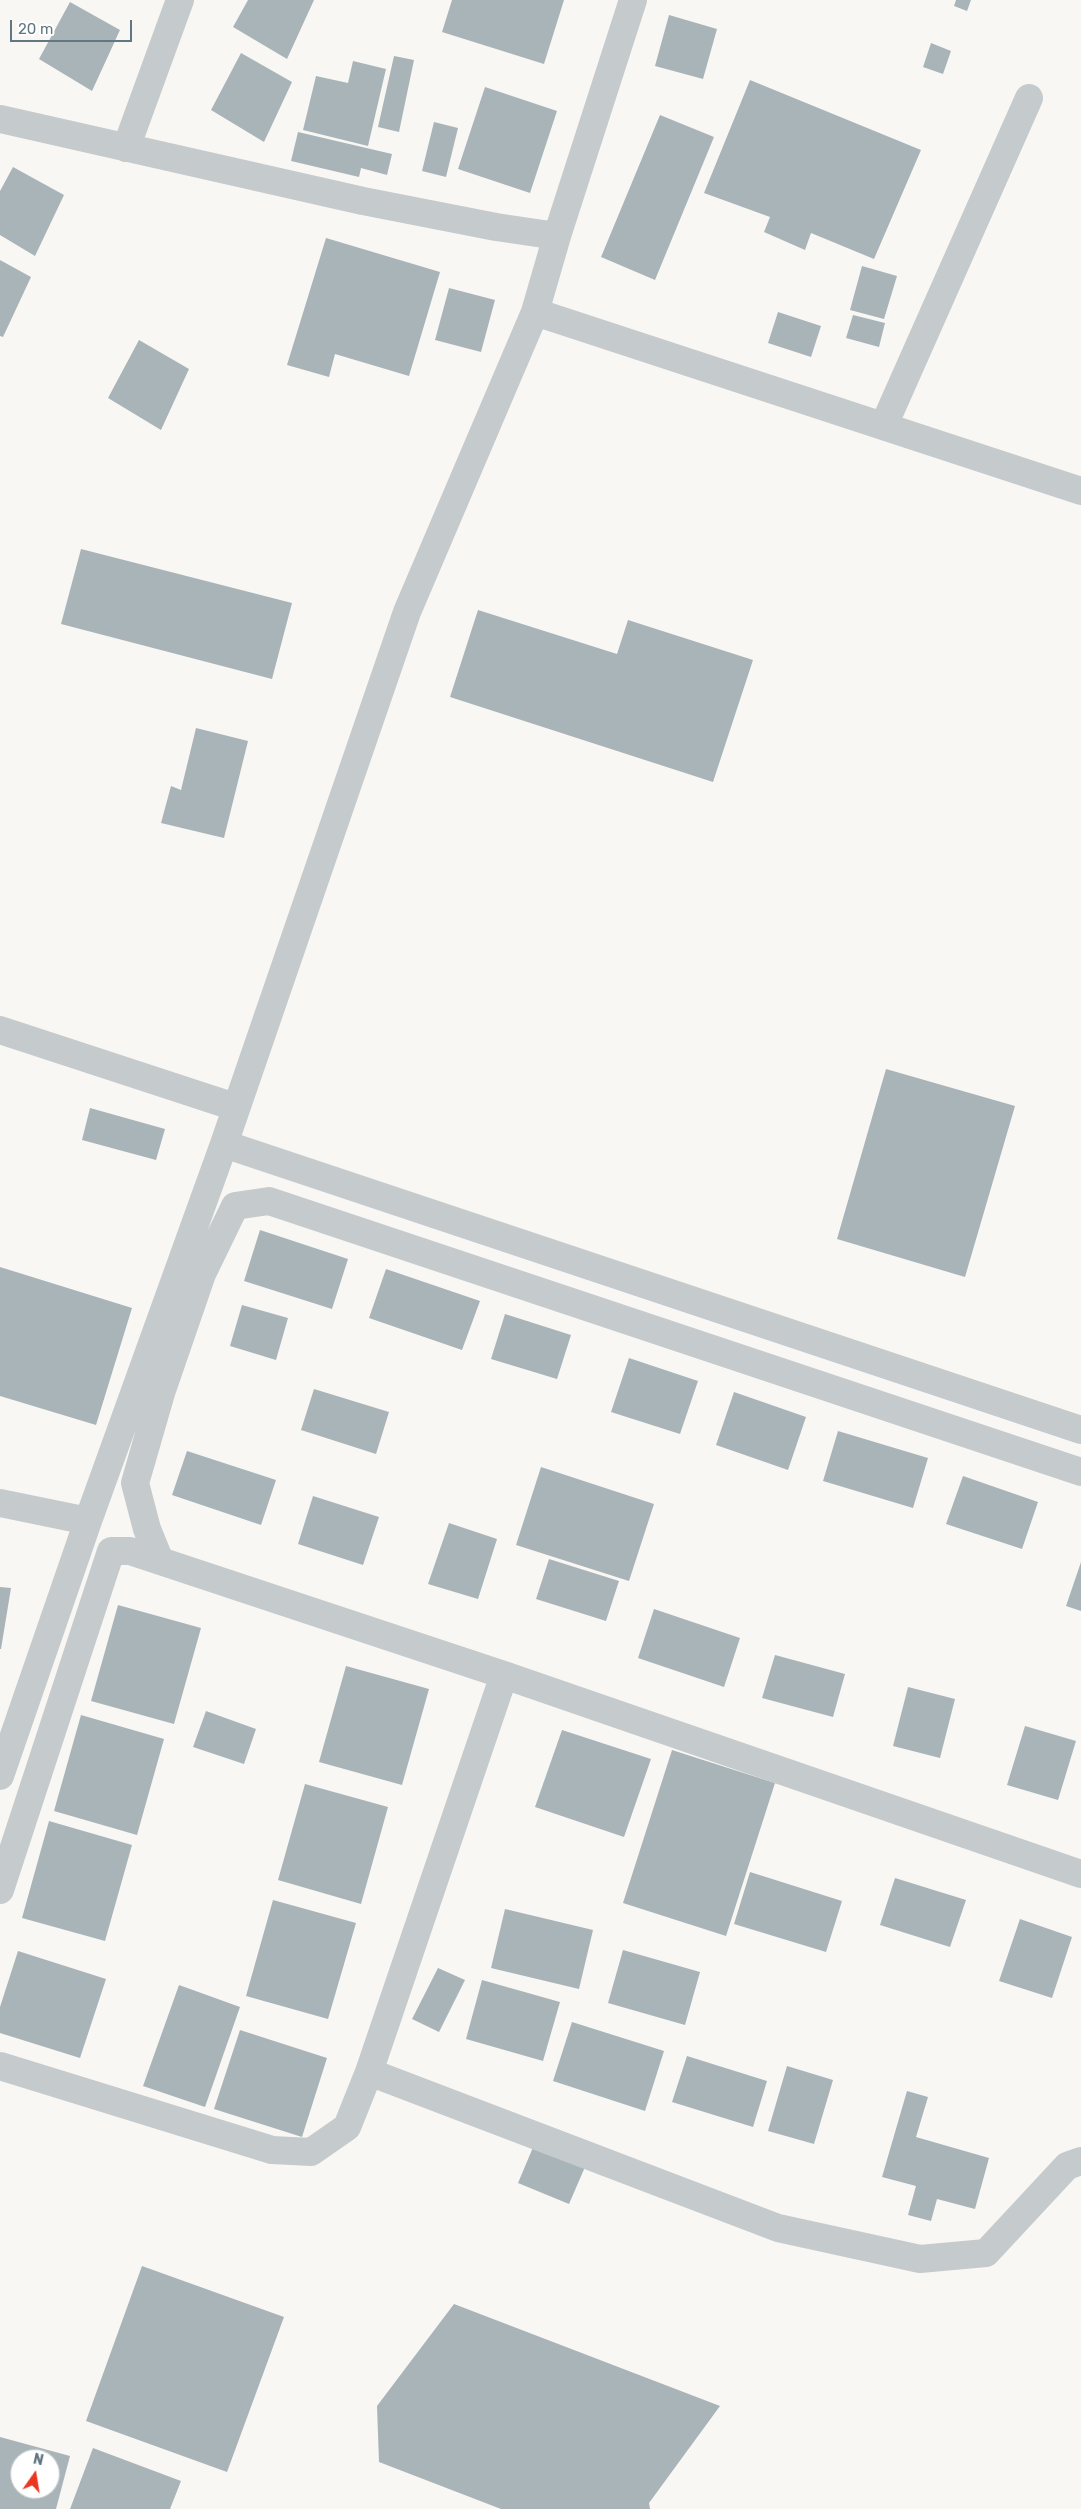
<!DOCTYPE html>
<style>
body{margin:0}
#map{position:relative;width:1081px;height:2509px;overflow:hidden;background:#f8f7f4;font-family:Rubik,sans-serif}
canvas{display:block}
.north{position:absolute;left:10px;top:2449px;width:50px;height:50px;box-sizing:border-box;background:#fff;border:1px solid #c0c9cd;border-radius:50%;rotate:13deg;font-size:14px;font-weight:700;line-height:20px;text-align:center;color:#617781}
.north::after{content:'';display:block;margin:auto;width:18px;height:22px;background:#eb3720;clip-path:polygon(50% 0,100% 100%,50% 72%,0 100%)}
.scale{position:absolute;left:10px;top:20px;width:122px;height:22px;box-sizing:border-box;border:2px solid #617781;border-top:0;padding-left:6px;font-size:15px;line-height:18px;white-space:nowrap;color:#617781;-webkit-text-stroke:4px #fff;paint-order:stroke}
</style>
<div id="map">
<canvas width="1081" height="2509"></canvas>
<div class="north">N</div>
<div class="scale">20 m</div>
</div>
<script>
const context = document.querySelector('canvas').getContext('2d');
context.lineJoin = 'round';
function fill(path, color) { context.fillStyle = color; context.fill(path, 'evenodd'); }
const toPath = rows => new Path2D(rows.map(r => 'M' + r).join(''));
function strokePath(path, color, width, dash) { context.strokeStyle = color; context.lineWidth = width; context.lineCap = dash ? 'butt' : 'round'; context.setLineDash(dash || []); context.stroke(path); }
const building = toPath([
 [248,0,314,0,287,59,233,27],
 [452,0,564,0,544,64,442,32],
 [956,0,971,0,967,11,954,6],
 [70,2,120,30,92,91,39,59],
 [669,15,717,29,703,79,655,66],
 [931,43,951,51,943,74,923,67],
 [241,53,292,82,264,142,211,110],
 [394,56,414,60,399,132,378,127],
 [353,61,386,69,368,146,303,130,316,76,348,83],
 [750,80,921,150,874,259,811,233,805,250,764,232,770,217,704,193],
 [485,87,557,111,530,193,458,169],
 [660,115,714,137,655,280,601,257],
 [434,122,458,128,446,177,422,171],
 [298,132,392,154,387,175,361,168,359,177,291,161],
 [13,167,64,195,35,256,0,235,0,191],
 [326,238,440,272,409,376,335,354,329,377,287,365],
 [0,260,31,277,3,337,0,336],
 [862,266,897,276,884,319,850,310],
 [449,288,495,300,481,352,435,340],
 [778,312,821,326,811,357,768,343],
 [853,315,885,323,879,347,846,338],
 [139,340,189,369,161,430,108,398],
 [81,549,292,603,272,679,61,624],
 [478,610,617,654,628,620,753,660,713,782,450,697],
 [196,728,248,741,224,838,161,823,171,786,181,790],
 [886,1069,1015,1106,965,1277,837,1239],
 [90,1108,165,1129,156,1160,82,1140],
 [260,1230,348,1259,332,1309,244,1281],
 [0,1267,132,1308,96,1425,0,1396],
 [386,1269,480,1301,462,1350,369,1318],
 [242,1305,288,1318,276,1360,230,1346],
 [505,1314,571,1335,557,1379,491,1359],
 [629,1358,698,1381,680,1434,611,1412],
 [314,1389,389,1412,376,1454,301,1430],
 [734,1392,806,1417,788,1470,716,1445],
 [838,1431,928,1458,913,1508,823,1481],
 [187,1451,276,1480,261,1525,172,1495],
 [541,1467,654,1504,629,1581,516,1545],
 [963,1476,1038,1502,1022,1549,946,1524],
 [313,1496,379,1517,363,1565,298,1544],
 [449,1523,497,1539,478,1599,428,1584],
 [549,1559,619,1581,606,1621,536,1599],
 [1081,1562,1081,1611,1066,1606],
 [0,1587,11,1588,1,1649,0,1649],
 [118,1605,201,1628,174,1724,91,1701],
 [654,1609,740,1638,724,1687,638,1658],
 [775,1655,845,1674,833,1717,762,1698],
 [346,1666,429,1689,402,1785,319,1762],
 [908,1687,955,1699,940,1758,893,1746],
 [206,1711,256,1729,244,1764,193,1747],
 [81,1715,164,1739,137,1835,54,1811],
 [1025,1726,1076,1741,1058,1800,1007,1785],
 [562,1730,651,1759,624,1837,535,1807],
 [672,1750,775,1783,726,1936,623,1903],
 [305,1784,388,1807,361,1904,278,1880],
 [49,1821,132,1845,105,1941,22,1918],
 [750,1872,842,1901,826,1952,734,1924],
 [895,1878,966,1900,950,1947,880,1925],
 [273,1900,356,1923,328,2019,246,1996],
 [505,1909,593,1930,579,1989,491,1968],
 [1020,1919,1072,1937,1052,1998,999,1981],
 [623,1950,700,1972,685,2025,608,2003],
 [18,1951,106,1979,80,2058,0,2033,0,2007],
 [438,1968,465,1980,439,2032,412,2019],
 [482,1980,560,2002,543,2061,466,2039],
 [179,1985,240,2007,205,2107,143,2086],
 [572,2022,664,2051,645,2111,553,2081],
 [240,2030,327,2058,302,2137,214,2109],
 [687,2056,767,2081,753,2127,672,2102],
 [787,2066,833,2080,814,2144,768,2131],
 [907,2091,928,2097,916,2137,989,2158,975,2209,937,2199,931,2221,908,2215,916,2186,882,2177],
 [534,2145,585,2167,569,2204,518,2183],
 [142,2266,284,2317,227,2472,86,2421],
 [454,2304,720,2406,649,2503,650,2509,501,2509,379,2462,377,2406],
 [0,2437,70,2456,56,2509,0,2509],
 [20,2459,50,2459,50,2489,20,2489],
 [93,2448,181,2481,170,2509,70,2509]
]);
const minor = toPath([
 [0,119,363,201,496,227,557,236],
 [126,148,180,0],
 [535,312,1081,491],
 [884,425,1029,98],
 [0,1030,235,1107],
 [224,1144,1081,1430],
 [0,1503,88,1521],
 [160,1561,147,1529,135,1483,161,1393,202,1274,235,1206,269,1201,1081,1472],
 [0,1776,88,1521,224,1144,407,612,535,312,557,236,633,0],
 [0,1890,111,1551,130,1551,504,1675,1081,1874],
 [0,2066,272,2150,311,2152,347,2127,369,2072,504,1675],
 [369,2072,778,2228,920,2259,986,2253,1067,2166,1081,2161]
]);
fill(building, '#a9b4b8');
strokePath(minor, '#c5cacc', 28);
</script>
